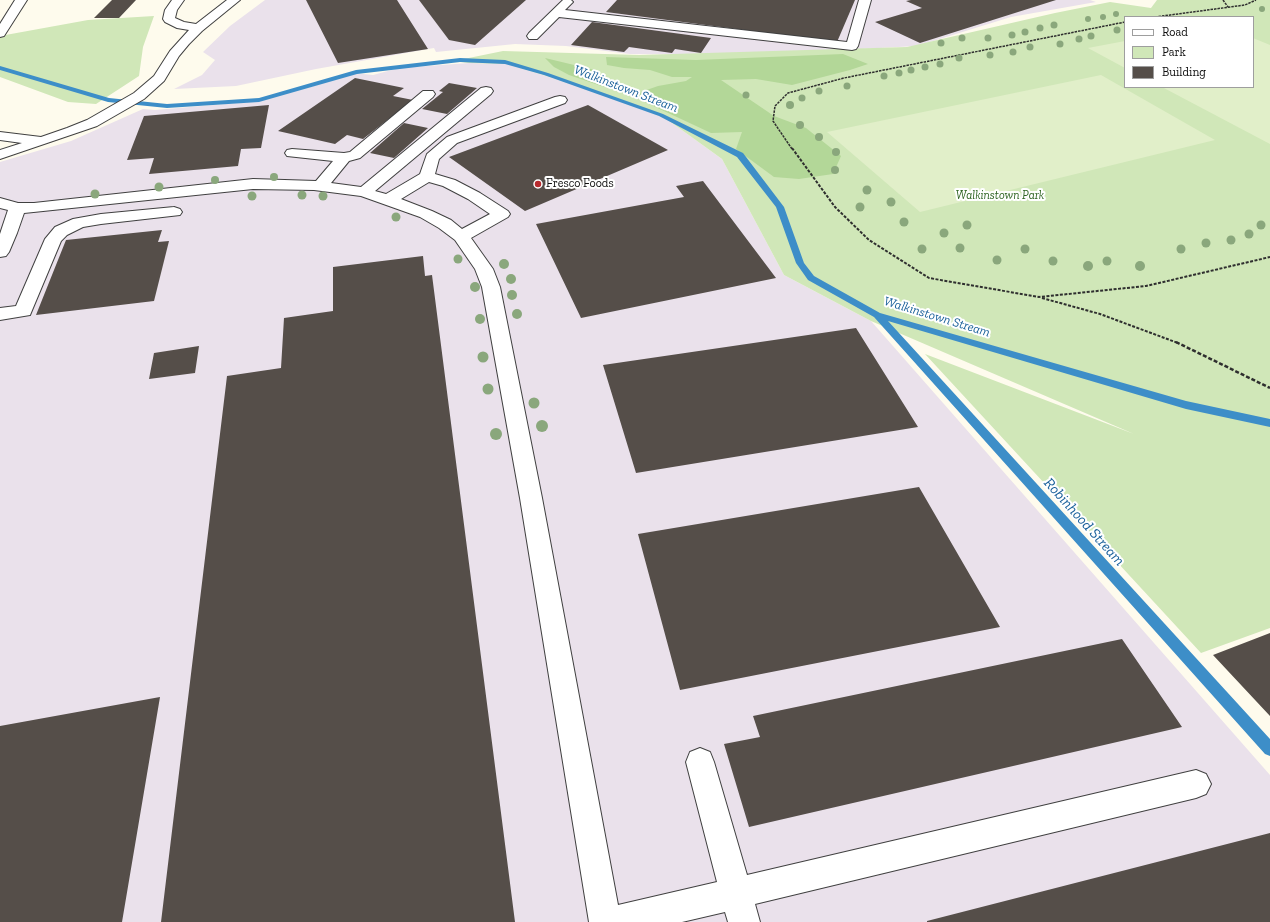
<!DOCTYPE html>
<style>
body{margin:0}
#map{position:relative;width:1270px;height:922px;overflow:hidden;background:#fefbed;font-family:"Zilla Slab",serif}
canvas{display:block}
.legend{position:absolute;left:1124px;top:16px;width:130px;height:72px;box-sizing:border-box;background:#fff;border:1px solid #9e9e9e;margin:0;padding:5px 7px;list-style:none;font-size:12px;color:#0d0d0d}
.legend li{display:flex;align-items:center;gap:8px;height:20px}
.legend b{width:20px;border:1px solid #9e9e9e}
</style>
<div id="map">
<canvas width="1270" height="922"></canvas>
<ul class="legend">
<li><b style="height:5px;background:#fff"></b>Road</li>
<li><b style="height:11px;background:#d0e7b8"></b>Park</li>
<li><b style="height:11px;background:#554e49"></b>Building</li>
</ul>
</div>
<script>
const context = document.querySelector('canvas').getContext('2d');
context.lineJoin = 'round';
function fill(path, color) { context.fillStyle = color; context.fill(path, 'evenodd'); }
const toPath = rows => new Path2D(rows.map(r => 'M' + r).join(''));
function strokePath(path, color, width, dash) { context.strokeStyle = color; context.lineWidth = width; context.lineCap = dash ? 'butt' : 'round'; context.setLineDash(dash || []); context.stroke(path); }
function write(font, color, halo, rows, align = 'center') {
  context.font = font + ' "Zilla Slab",serif'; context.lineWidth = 4; context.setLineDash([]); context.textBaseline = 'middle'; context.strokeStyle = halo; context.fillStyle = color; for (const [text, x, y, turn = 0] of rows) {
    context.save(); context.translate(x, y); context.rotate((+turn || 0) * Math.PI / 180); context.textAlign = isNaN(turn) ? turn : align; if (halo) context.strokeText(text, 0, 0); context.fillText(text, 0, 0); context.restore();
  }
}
const industrial = toPath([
 [265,0,1090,0,1096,2,1011,17,917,46,747,55,630,54,566,46,515,44,436,52,434,48,316,69,236,86,174,89,202,75,215,60,203,52,230,26],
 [469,63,508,64,553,78,661,115,722,159,784,275,871,321,1270,775,1270,922,0,922,0,162,71,141,143,109,155,110,248,102,301,87,307,88,354,73,373,75,399,68]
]);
const green = toPath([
 [1157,0,1270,0,1270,628,1201,653,925,354,1134,434,871,321,784,275,722,159,661,115,553,78,508,64,469,63,454,61,503,51,639,55,907,47,1055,13,1110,2,1151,8],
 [1125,17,1253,17,1253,87,1125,87],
 [154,16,143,47,139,76,96,104,68,102,0,77,0,36,88,20]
]);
const forest = toPath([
 [843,54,868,64,850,70,792,85,756,79,721,80,774,116,806,128,841,156,833,174,799,179,774,177,736,149,742,132,711,133,634,97,569,75,554,67,545,58,595,70,604,78,641,92,658,86,686,81,692,77,672,77,650,70,624,68,607,65,606,57,696,60]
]);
const pitch = toPath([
 [1253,38,1270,45,1270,144,1162,87,1253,87],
 [1125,41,1125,68,1088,48],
 [1101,75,1215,140,920,212,827,132]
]);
const stream = toPath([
 [460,58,505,60,548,73,663,114,743,153,784,207,804,263,814,276,880,313,1186,401,1270,419,1270,427,1186,409,888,321,1270,739,1270,756,1265,754,874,317,808,280,796,263,776,207,737,157,659,116,544,75,505,64,460,62,357,74,259,102,167,108,108,102,0,70,0,66,109,98,167,104,259,98,356,70,460,58]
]);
const building = toPath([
 [112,0,136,0,119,18,94,18],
 [306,0,397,0,428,49,338,63],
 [419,0,526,0,475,45,449,40],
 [617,0,855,0,837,42,606,12],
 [911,0,1056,0,920,43,875,22,922,8,906,1],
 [592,22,711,38,701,53,675,49,672,53,629,47,624,52,571,45],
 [355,78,404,88,393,96,413,100,363,139,347,135,335,144,278,131],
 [449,83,477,88,447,114,422,109,443,92,439,91],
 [269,105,261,148,241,149,238,166,149,174,154,158,127,160,144,116],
 [588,105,668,150,525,211,449,157],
 [404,123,428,128,394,158,370,153],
 [703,181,776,278,581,318,536,224,684,197,676,186],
 [162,230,158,242,169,241,154,301,36,315,66,240],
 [423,256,425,276,432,275,515,922,161,922,227,376,281,368,284,318,333,311,333,267],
 [856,328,918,427,636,473,603,365],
 [199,346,195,373,149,379,154,353],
 [919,487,1000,627,680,690,638,534],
 [1270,633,1270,716,1213,655],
 [1122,639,1182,727,749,827,724,744,760,737,753,716],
 [160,697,122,922,0,922,0,726],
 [1270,833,1270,922,927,922,927,921]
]);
const pathFar2 = toPath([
 [1223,0,1228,7],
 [1155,17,1245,5,1256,0],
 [792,149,773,121,775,106,788,93,844,78,1125,22]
]);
const pathFar1 = toPath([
 [792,148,835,207,869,240,929,278,1039,297,1146,286,1270,257],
 [1042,298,1100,314,1178,343]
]);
const path = toPath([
 [1176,342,1270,388]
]);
const minor = toPath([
 [15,0,27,0,4,36,0,37,0,24,15,0],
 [172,0,184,0,177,10,175,18,184,22,196,24,227,0,240,0,202,31,189,44,179,56,164,81,144,99,97,126,0,159,0,150,22,143,0,140,0,132,41,137,67,128,87,120,134,93,154,76,170,51,189,30,177,28,165,22,163,19,165,10,172,0],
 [563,0,571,0,573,2,565,10,847,42,859,0,871,0,858,46,856,49,852,50,559,17,537,39,529,39,527,36,529,33,563,0],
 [486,87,491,88,493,91,491,94,375,191,386,194,420,174,427,154,447,137,555,97,560,96,565,97,567,100,565,103,457,143,439,159,435,174,455,180,480,193,508,211,510,214,508,217,471,238,493,269,500,287,542,498,618,905,717,882,686,762,690,752,700,748,710,752,714,762,747,875,1196,770,1206,774,1211,784,1206,794,1196,798,755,904,760,922,728,922,725,912,682,922,589,922,520,498,482,287,475,269,455,240,439,228,420,217,361,196,314,190,253,189,24,213,17,233,9,252,6,256,0,257,0,234,8,210,0,208,0,198,18,203,34,203,253,179,316,181,333,161,287,156,285,153,287,150,292,149,344,153,350,152,423,91,433,91,435,94,433,97,360,158,349,161,331,183,361,187,481,88,486,87],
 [429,182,443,186,468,199,490,214,462,229,451,220,432,211,401,199,429,182],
 [174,207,180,209,182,212,180,215,101,224,83,227,67,235,61,241,30,315,0,320,0,308,16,306,45,239,55,227,73,219,101,214,174,207]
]);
const trees = [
 [1262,9,3],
 [1116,14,3],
 [1103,17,3],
 [1088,19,3],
 [1054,25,3.5],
 [1040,28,3.5],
 [1117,30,3.5],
 [1025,32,3.5],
 [1012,35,3.5],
 [1091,36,3.5],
 [962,38,3.5],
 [988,38,3.5],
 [1079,39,3.5],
 [941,43,3.5],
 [1060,44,3.5],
 [1030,47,3.5],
 [1013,52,3.5],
 [990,55,3.5],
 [959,58,3.5],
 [940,64,3.5],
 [925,67,3.5],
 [911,70,3.5],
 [899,73,3.5],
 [884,76,3.5],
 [847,86,3.5],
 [819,91,3.5],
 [746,95,3.5],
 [802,98,3.5],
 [790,105,4],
 [800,125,4],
 [819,137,4],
 [836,152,4],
 [835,170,4],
 [274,177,4],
 [215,180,4],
 [159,187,4.5],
 [867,190,4.5],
 [95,194,4.5],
 [302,195,4.5],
 [252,196,4.5],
 [323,196,4.5],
 [891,202,4.5],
 [860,207,4.5],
 [396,217,4.5],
 [904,222,4.5],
 [967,225,4.5],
 [1261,225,4.5],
 [944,233,4.5],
 [1249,234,4.5],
 [1231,240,4.5],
 [1206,243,4.5],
 [960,248,4.5],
 [922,249,4.5],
 [1025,249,4.5],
 [1181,249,4.5],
 [458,259,4.5],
 [997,260,4.5],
 [1053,261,4.5],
 [1107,261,4.5],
 [504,264,5],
 [1088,266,5],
 [1140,266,5],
 [511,279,5],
 [475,287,5],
 [512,295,5],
 [517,314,5],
 [480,319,5],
 [483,357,5.5],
 [488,389,5.5],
 [534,403,5.5],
 [542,426,6],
 [496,434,6]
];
const markers = [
 [538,184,4,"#b72a2e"]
];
const farPoinames = [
 ["Fresco Foods",546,184]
];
const farParknames = [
 ["Walkinstown Park",1000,196]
];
const farWaternames = [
 ["Walkinstown Stream",626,89,21],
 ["Walkinstown Stream",937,317,17]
];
const waterNames = [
 ["Robinhood Stream",1084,522,48]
];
fill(industrial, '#eae1eb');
fill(green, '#d0e7b8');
fill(forest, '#b3d798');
fill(pitch, '#e1efc9');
fill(stream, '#3d8ec8');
fill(building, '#554e49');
strokePath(minor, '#404040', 2);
strokePath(pathFar2, '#2f2f2f', 1.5, [2.5, 1]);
strokePath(pathFar1, '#2f2f2f', 2, [3, 1.5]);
strokePath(path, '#2f2f2f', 2.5, [4, 2]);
fill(minor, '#fff');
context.fillStyle = '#8aa77c';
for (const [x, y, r] of trees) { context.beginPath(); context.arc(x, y, r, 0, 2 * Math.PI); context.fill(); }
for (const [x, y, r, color] of markers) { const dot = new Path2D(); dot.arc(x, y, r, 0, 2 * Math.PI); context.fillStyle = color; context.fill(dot); strokePath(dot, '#fff', 1.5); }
write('12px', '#0d0d0d', '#fff', farPoinames, 'left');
write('italic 12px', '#2c621f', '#fff', farParknames);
write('italic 13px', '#1a609a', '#fff', farWaternames);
write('italic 15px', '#1a609a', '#fff', waterNames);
</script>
